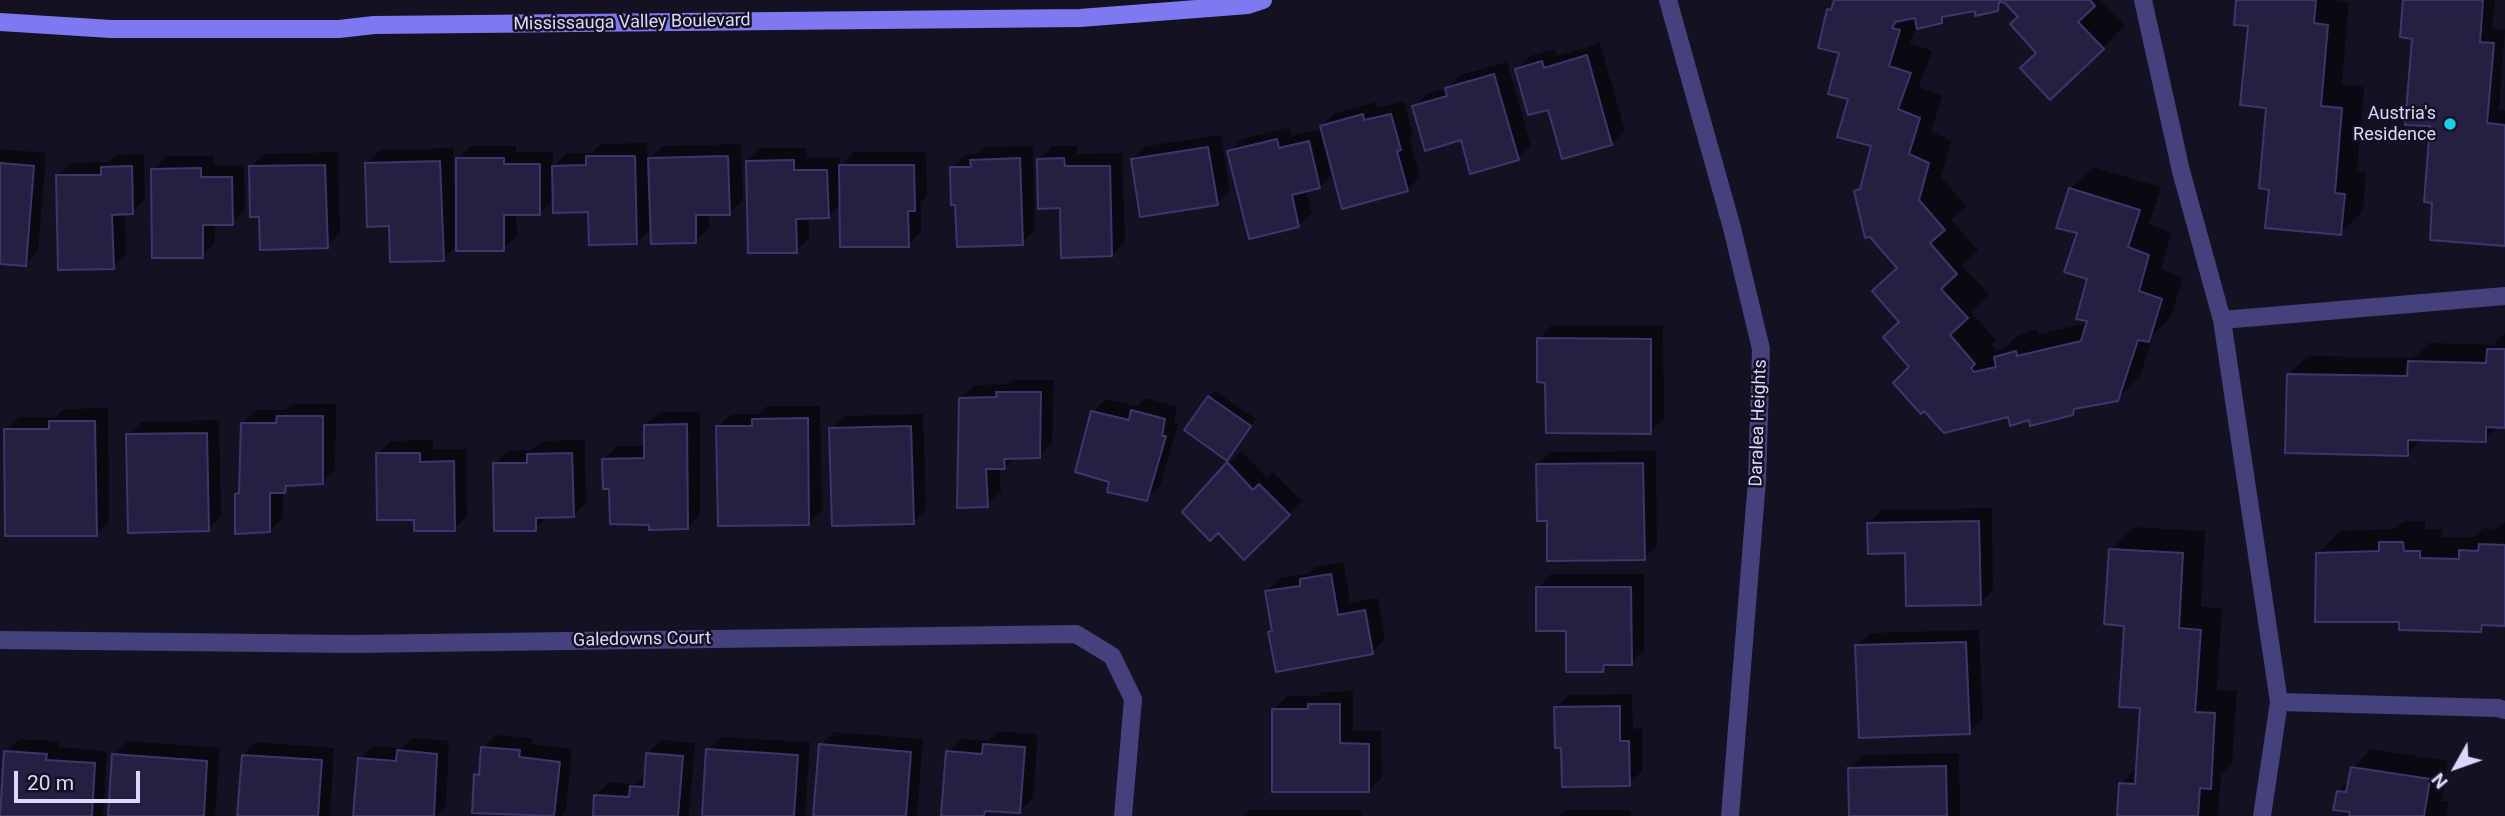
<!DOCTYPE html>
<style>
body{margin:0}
#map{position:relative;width:2505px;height:816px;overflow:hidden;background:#141123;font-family:Roboto,sans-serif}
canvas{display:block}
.north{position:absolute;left:2421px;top:732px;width:70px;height:70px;-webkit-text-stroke:5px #141123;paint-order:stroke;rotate:230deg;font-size:19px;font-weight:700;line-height:28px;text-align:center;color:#dcd8fb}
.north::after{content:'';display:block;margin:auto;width:24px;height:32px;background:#dcd8fb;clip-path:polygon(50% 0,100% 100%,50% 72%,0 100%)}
.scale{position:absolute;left:14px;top:771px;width:126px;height:32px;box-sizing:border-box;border:4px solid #dcd8fb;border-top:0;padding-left:9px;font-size:21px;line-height:24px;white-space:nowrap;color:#dcd8fb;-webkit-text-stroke:5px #141123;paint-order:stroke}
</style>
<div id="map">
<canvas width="2505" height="816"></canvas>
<div class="north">N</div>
<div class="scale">20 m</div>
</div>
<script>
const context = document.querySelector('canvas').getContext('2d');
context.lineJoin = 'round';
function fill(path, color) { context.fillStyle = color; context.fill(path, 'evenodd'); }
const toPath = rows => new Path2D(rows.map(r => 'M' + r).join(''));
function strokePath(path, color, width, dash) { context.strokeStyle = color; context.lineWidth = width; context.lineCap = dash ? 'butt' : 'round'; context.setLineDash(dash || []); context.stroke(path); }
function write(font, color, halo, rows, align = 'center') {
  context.font = font + ' Roboto,sans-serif'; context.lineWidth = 5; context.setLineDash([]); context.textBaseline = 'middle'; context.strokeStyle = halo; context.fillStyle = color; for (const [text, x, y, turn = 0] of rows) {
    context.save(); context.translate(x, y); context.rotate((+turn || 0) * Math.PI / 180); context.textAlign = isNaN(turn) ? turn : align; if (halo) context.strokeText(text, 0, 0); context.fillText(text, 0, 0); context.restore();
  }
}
const shadow = toPath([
 [1836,0,2101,0,2125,25,2103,48,2038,52,2020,17,2006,1,1997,9,1977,9,1948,14,1941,21,1918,21,1910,43,1932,51,1919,87,1942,96,1931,131,1951,141,1941,177,1966,206,1951,220,1978,250,1962,266,1989,294,1971,312,1996,340,1992,345,1997,351,2004,349,2018,335,2038,329,2039,334,2095,321,2089,277,2070,189,2093,167,2161,187,2149,224,2171,233,2161,269,2183,277,2171,317,2154,334,2140,376,2117,399,2079,407,2072,414,2030,418,2010,415,1911,367,1901,321,1898,267,1856,192,1862,186,1873,145,1850,98,1842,52,1829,10],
 [2238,0,2336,0,2349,3,2342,84,2364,87,2357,171,2366,172,2363,211,2340,233,2270,188,2268,106,2250,24],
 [2404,0,2495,0,2492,29,2505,30,2499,110,2505,111,2505,245,2434,201,2432,125],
 [1600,43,1625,131,1612,144,1549,107,1517,70,1530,56,1555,49,1557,56],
 [1507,62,1531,145,1518,159,1462,138,1414,107,1427,94,1447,88,1461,75],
 [1404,101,1413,135,1410,139,1420,177,1407,190,1334,172,1320,187,1306,190,1312,213,1298,226,1229,152,1242,139,1290,127,1292,136,1322,129,1322,126,1335,113,1376,102,1377,108],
 [1221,135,1230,190,1217,203,1133,159,1146,146],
 [647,143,648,161,663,146,741,144,743,200,729,213,709,213,709,228,696,241,652,227,637,243,590,210,555,198,540,213,516,213,517,236,503,249,458,244,443,259,390,224,367,163,380,150,453,148,454,189,458,189,457,159,471,146,516,146,516,152,553,152,553,167,567,153,592,153,601,144],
 [1033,146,1035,230,1022,243,957,203,952,168,965,155,978,154,985,147],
 [1052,146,1077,146,1077,154,1122,153,1125,242,1112,255,1062,206,1039,160],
 [761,148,806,148,807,158,840,157,840,167,854,152,926,152,927,196,921,203,921,232,908,245,842,203,828,217,809,217,809,238,796,251,747,161],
 [0,149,46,153,38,251,25,264,0,262],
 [338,152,340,233,327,246,261,215,251,167,264,154],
 [144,154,145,199,132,212,125,213,126,254,113,267,58,176,71,163,108,162,116,155],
 [166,156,213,156,214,165,244,165,245,210,232,223,215,223,215,243,202,256,153,170],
 [1552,325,1663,326,1664,419,1650,432,1547,381,1539,339],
 [2505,333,2505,426,2499,426,2485,440,2422,439,2407,454,2289,374,2307,356,2413,358,2428,343,2493,345],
 [1011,380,1054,380,1052,443,1039,456,1015,457,1004,468,999,468,1001,492,987,505,961,399,974,385,1007,384],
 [1215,391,1256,419,1227,458,1209,397],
 [1145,398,1177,406,1174,424,1178,424,1160,486,1146,499,1111,480,1093,412,1106,399,1137,406],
 [292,404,336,404,335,469,322,483,292,484,283,491,283,518,270,531,236,495,241,490,243,423,256,410,285,410],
 [767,406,820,406,822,510,809,524,718,427,731,414,759,414],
 [108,408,109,521,96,534,6,430,19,417,56,417,64,409],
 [659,412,700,412,700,514,687,528,651,523,611,487,604,459,617,446,645,446,645,425],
 [923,414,926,509,913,522,831,429,844,416],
 [219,420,221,516,208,529,128,435,141,422],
 [433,440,433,449,466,449,467,516,454,529,416,519,378,454,391,441],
 [585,440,586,503,573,516,548,516,535,529,495,464,508,451,532,450,542,441],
 [1241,451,1267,478,1273,472,1302,501,1244,558,1228,464],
 [1656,451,1657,545,1644,558,1548,519,1537,465,1550,452],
 [1992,508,1993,590,1980,603,1869,523,1882,510],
 [2404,521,2425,521,2425,529,2442,529,2442,537,2474,537,2483,528,2496,529,2505,522,2505,624,2486,624,2480,630,2401,621,2318,553,2340,531,2395,529],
 [2133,527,2205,531,2201,607,2222,608,2217,690,2237,691,2232,764,2221,776,2218,816,2119,816,2121,784,2138,766,2142,706,2111,549],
 [1344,562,1350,603,1378,598,1385,639,1372,652,1269,632,1273,629,1266,592,1280,578,1308,574,1315,567],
 [1551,574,1644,574,1644,650,1631,663,1610,663,1603,671,1568,630,1538,588],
 [1979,630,1983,719,1969,732,1857,646,1870,633],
 [1353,691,1353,731,1381,731,1382,777,1369,790,1274,709,1287,696,1318,696,1323,692],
 [1632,694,1633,729,1642,728,1642,771,1629,784,1563,746,1555,708,1569,695],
 [998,731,1038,734,1033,798,1019,812,993,809,987,816,943,816,948,752,961,739,988,741],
 [834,732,923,739,917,816,815,816,821,745],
 [496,735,532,738,531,744,572,749,566,811,561,816,511,816,476,775,481,769,482,748],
 [721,737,810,742,805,816,704,816,708,750],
 [412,738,449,741,446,806,436,816,354,816,359,759,373,746,401,748],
 [19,739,59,741,58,747,107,751,103,816,2,816,6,752],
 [661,740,695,743,689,816,594,816,596,795,609,782,634,784,647,774,648,753],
 [127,741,220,748,215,816,110,816,114,755],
 [256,742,334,748,330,816,239,816,243,755],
 [2371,749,2448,761,2441,801,2449,802,2446,816,2351,816,2352,811,2339,791,2350,780,2353,768],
 [1959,753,1960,816,1851,816,1850,769,1863,755],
 [1249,810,1362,810,1362,816,1243,816],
 [1566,810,1631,810,1631,816,1560,816]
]);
const building = toPath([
 [1834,0,2090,0,2095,6,2078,22,2104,49,2050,100,2020,68,2036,53,2010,24,2018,17,2005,3,1999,2,1998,11,1975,16,1975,11,1942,17,1942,23,1917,29,1915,18,1895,22,1892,28,1900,30,1889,66,1911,73,1898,109,1920,118,1909,154,1929,163,1919,200,1945,230,1930,243,1957,274,1941,289,1968,318,1950,335,1975,364,1971,368,1974,372,1996,367,1994,357,2016,351,2017,356,2081,341,2087,321,2076,319,2087,279,2064,272,2077,233,2056,228,2069,188,2140,210,2128,247,2149,255,2139,291,2162,299,2149,342,2138,340,2118,401,2074,409,2073,415,2030,426,2029,420,2010,426,2008,417,1944,433,1924,411,1921,414,1893,383,1909,367,1883,337,1899,322,1872,291,1897,268,1870,237,1865,238,1854,191,1860,189,1871,146,1837,137,1848,99,1828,94,1839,53,1818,48,1827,9,1831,10,1834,0],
 [2236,0,2316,0,2314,23,2328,25,2321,106,2342,108,2335,193,2345,194,2341,235,2265,228,2269,190,2259,188,2266,108,2240,105,2248,26,2234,25,2236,0],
 [2403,0,2483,0,2480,42,2494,43,2487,123,2505,125,2505,246,2430,240,2432,203,2424,202,2430,126,2405,125,2412,39,2400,37,2403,0],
 [1587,55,1612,145,1562,159,1548,110,1528,115,1515,69,1542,61,1544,68,1587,55],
 [1494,74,1519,160,1470,174,1461,140,1425,151,1412,106,1447,96,1445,88,1494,74],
 [1363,114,1364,120,1391,114,1401,150,1397,151,1408,191,1342,209,1320,126,1363,114],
 [1277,139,1279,148,1309,141,1320,188,1292,195,1299,227,1249,239,1227,151,1277,139],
 [1208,147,1218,205,1140,217,1131,159,1208,147],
 [586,156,635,156,637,244,589,245,588,212,553,213,552,166,586,165,586,156],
 [728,156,730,215,696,215,696,243,651,244,648,158,728,156],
 [456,158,504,158,504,164,540,164,540,215,504,215,504,251,456,251,456,158],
 [1020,158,1023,245,957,247,955,205,951,205,950,167,971,167,970,160,1020,158],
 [1064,158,1065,166,1110,166,1112,256,1061,258,1060,208,1038,209,1037,159,1064,158],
 [794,160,794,170,827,170,829,218,796,219,797,253,748,253,746,161,794,160],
 [440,161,444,261,390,262,389,226,367,227,365,163,440,161],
 [0,163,34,166,26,266,0,264,0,163],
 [325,165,328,248,260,250,259,217,250,217,249,166,325,165],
 [839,165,914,165,915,211,908,211,909,247,840,247,839,165],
 [132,166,133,214,112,215,114,269,58,270,56,175,101,175,101,167,132,166],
 [201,168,201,177,232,177,233,225,203,225,203,258,152,258,151,169,201,168],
 [1537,338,1651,339,1651,434,1546,433,1545,383,1537,382,1537,338],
 [2487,349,2505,349,2505,428,2486,427,2486,442,2408,440,2408,456,2285,453,2287,374,2407,376,2408,361,2486,363,2487,349],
 [996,392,1041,392,1040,458,1004,459,1005,469,986,469,988,507,957,508,959,398,997,397,996,392],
 [1208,396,1251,426,1227,461,1184,430,1208,396],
 [1131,410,1165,419,1162,436,1166,436,1147,501,1107,492,1109,482,1075,472,1091,411,1129,420,1131,410],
 [277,416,323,416,323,484,286,486,285,493,270,493,270,532,235,534,235,494,239,493,241,423,276,423,277,416],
 [808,418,809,525,718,526,716,426,752,426,752,419,808,418],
 [49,421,95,421,97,536,5,536,4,429,49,429,49,421],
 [687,424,688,529,649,530,649,525,610,524,609,489,603,489,602,459,644,458,644,425,687,424],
 [911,426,914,524,832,526,829,428,911,426],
 [207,433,209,531,128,533,126,434,207,433],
 [376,453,420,453,420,462,454,461,455,531,414,531,414,520,377,520,376,453],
 [572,453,574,517,536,518,536,531,494,531,493,463,527,463,527,454,572,453],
 [1227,462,1253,490,1259,484,1290,515,1244,560,1218,533,1210,541,1182,512,1227,462],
 [1643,463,1645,560,1547,561,1547,521,1537,521,1536,464,1643,463],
 [1979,521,1981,605,1906,606,1905,553,1868,554,1867,523,1979,521],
 [2379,542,2403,542,2404,551,2420,551,2420,558,2459,559,2459,550,2478,551,2479,544,2505,545,2505,626,2482,625,2481,632,2399,630,2399,622,2315,622,2316,553,2379,551,2379,542],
 [2109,549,2183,553,2179,628,2201,630,2195,712,2215,713,2211,789,2200,788,2198,816,2117,816,2119,783,2135,784,2140,708,2119,707,2124,626,2104,624,2109,549],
 [1331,574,1338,615,1365,610,1373,654,1276,672,1268,632,1272,631,1265,591,1300,586,1300,579,1331,574],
 [1536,587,1631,587,1632,665,1604,665,1603,672,1566,672,1566,631,1536,631,1536,587],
 [1966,642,1970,734,1859,738,1855,645,1966,642],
 [1308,704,1340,704,1340,743,1369,744,1369,792,1272,792,1272,709,1308,709,1308,704],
 [1620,706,1620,741,1629,741,1630,786,1562,787,1561,748,1555,748,1554,707,1620,706],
 [819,744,911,752,906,816,813,816,819,744],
 [983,744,1025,747,1020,813,985,811,984,816,941,816,946,751,982,754,983,744],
 [481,747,520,750,519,757,560,762,554,816,472,813,474,774,479,775,481,747],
 [706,749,798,755,794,816,702,816,706,749],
 [397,750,437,754,434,816,353,816,358,758,396,761,397,750],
 [4,751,47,754,46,760,95,763,92,816,0,816,4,751],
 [646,753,683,756,678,816,593,816,594,795,629,797,630,786,644,787,646,753],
 [112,754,207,761,204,816,108,816,112,754],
 [242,755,322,760,318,816,237,816,242,755],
 [1946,766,1947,816,1849,816,1848,768,1946,766],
 [2351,767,2430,779,2424,816,2349,816,2350,812,2333,810,2337,791,2346,792,2351,767]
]);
const lane = toPath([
 [2143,0,2181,171,2222,320,2279,702,2262,816],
 [2222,320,2505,296],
 [2279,702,2498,708,2505,710]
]);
const street = toPath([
 [1668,0,1732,228,1761,349,1757,480,1730,816],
 [0,640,352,644,1076,634,1112,656,1133,699,1123,816]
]);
const secondary = toPath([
 [0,22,111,29,339,29,374,25,1080,18,1248,5,1263,0]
]);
const markers = [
 [2450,124,7,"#19cde5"]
];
const streetNames = [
 ["Mississauga Valley Boulevard",632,23,-1],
 ["Daralea Heights",1759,423,-88],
 ["Galedowns Court",642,640,-1]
];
const poiNames = [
 ["Austria's",2436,114],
 ["Residence",2436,135]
];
fill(shadow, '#0007');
fill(building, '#271f42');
strokePath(building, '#40346c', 2);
strokePath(lane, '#45417d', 18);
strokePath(street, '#45417d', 18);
strokePath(secondary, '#7e79f0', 18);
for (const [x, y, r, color] of markers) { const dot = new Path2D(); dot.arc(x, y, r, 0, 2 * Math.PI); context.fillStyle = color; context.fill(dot); strokePath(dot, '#141123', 2.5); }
write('18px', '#dcd8fb', '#141123', streetNames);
write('18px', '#dcd8fb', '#141123', poiNames, 'right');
</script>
